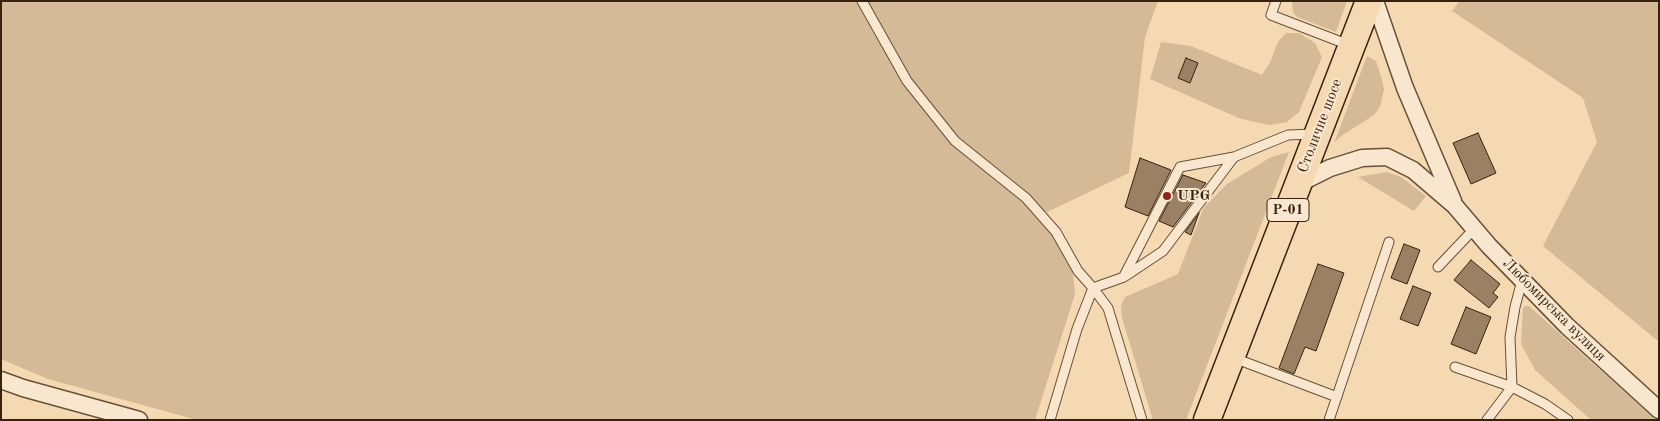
<!DOCTYPE html>
<meta charset="utf-8">
<style>
body{margin:0}
#map{position:relative;width:1660px;height:421px;overflow:hidden;background:#f5d9b3;font-family:"Old Standard TT",serif}
canvas{display:block}
.frame{position:absolute;inset:0;border:2px solid #37220e;pointer-events:none}
</style>
<div id="map">
<canvas width="1660" height="421"></canvas>
<div class="frame"></div>
</div>
<script>
const context = document.querySelector('canvas').getContext('2d');
context.lineJoin = 'round';
function fill(path, color) { context.fillStyle = color; context.fill(path, 'evenodd'); }
const toPath = rows => new Path2D(rows.map(r => 'M' + r).join(''));
function strokePath(path, color, width, dash) { context.strokeStyle = color; context.lineWidth = width; context.lineCap = dash ? 'butt' : 'round'; context.setLineDash(dash || []); context.stroke(path); }
function write(font, color, halo, rows, align = 'center') {
  context.font = font + ' "Old Standard TT",serif'; context.lineWidth = 4; context.setLineDash([]); context.textBaseline = 'middle'; context.strokeStyle = halo; context.fillStyle = color; for (const [text, x, y, turn = 0] of rows) {
    context.save(); context.translate(x, y); context.rotate((+turn || 0) * Math.PI / 180); context.textAlign = isNaN(turn) ? turn : align; if (halo) context.strokeText(text, 0, 0); context.fillText(text, 0, 0); context.restore();
  }
}
const green = toPath([
 [1,1,1158,1,1145,37,1129,173,1043,214,1072,262,1075,294,1035,420,197,420,48,379,1,359],
 [1292,1,1347,1,1336,32,1297,17,1293,12],
 [1459,1,1659,1,1659,342,1543,246,1597,142,1583,98,1452,11],
 [1286,33,1299,33,1315,43,1322,57,1299,112,1287,122,1269,125,1241,119,1150,79,1161,42,1191,46,1262,75,1270,62,1278,42],
 [1367,56,1376,61,1381,76,1384,89,1380,107,1374,115,1341,136,1334,143],
 [1289,152,1186,420,1153,420,1122,318,1121,305,1125,297,1178,274,1204,207,1227,184,1271,157],
 [1387,172,1401,177,1426,196,1414,211,1358,177],
 [1525,306,1529,306,1656,420,1591,420,1535,370,1521,344,1523,308]
]);
const building = toPath([
 [1186,58,1198,63,1190,83,1178,78,1186,58],
 [1478,133,1496,173,1471,184,1453,143,1478,133],
 [1140,158,1171,170,1148,216,1125,207,1140,158],
 [1183,175,1206,183,1173,227,1159,221,1183,175],
 [1199,213,1191,235,1185,232,1199,213],
 [1404,244,1420,250,1407,284,1391,278,1404,244],
 [1471,260,1500,284,1493,293,1498,297,1489,308,1454,280,1471,260],
 [1318,264,1344,273,1316,351,1305,347,1294,374,1279,368,1318,264],
 [1413,286,1431,293,1418,326,1400,319,1413,286],
 [1466,307,1491,317,1476,354,1451,344,1466,307]
]);
const lane = toPath([
 [862,1,907,81,955,141,1026,198,1056,232,1078,271,1093,288,1077,329,1050,420],
 [1276,1,1271,15,1349,45],
 [1438,267,1474,229],
 [1124,276,1180,167,1234,157],
 [1234,358,1337,397],
 [1455,367,1512,387,1545,404,1568,420],
 [1142,420,1108,308,1093,288,1124,277,1163,251,1234,157,1288,135,1314,134],
 [1329,420,1389,242],
 [1487,420,1512,387,1510,337,1515,307,1520,288,1525,283]
]);
const street = toPath([
 [1375,1,1405,88,1453,201],
 [1298,184,1330,168,1362,158,1387,157,1413,170,1455,206,1489,246,1567,326,1659,410],
 [1,380,23,388,139,420]
]);
const primary = toPath([
 [1207,420,1369,1]
]);
const markers = [
 [1167,196,5,"#8f2418"]
];
const shields = [
 [1288,210,42]
];
const shieldNames = [
 ["Р-01",1288,210]
];
const streetNames = [
 ["Столичне шосе",1320,126,-69],
 ["Любомирська вулиця",1554,310,45]
];
const poiNames = [
 ["UPG",1177,196]
];
fill(green, '#d5ba97');
fill(building, '#9a8164');
strokePath(building, '#37220e', 1);
strokePath(lane, '#665037', 11);
strokePath(street, '#665037', 19);
strokePath(primary, '#37220e', 29);
strokePath(lane, '#f8e6ce', 9);
strokePath(street, '#f8e6ce', 16);
strokePath(primary, '#f5d9b3', 26);
for (const [x, y, r, color] of markers) { const dot = new Path2D(); dot.arc(x, y, r, 0, 2 * Math.PI); context.fillStyle = color; context.fill(dot); strokePath(dot, '#f8e6ce', 2); }
for (const [x, y, w] of shields) { const box = new Path2D(); box.roundRect(x - w / 2, y - 11.5, w, 23, 4); context.fillStyle = '#f8e6ce'; context.fill(box); strokePath(box, '#37220e', 1); }
write('bold 14px', '#37220e', null, shieldNames);
write('15px', '#37220e', '#f8e6ce', streetNames);
write('bold 15px', '#37220e', '#f8e6ce', poiNames, 'left');
</script>
